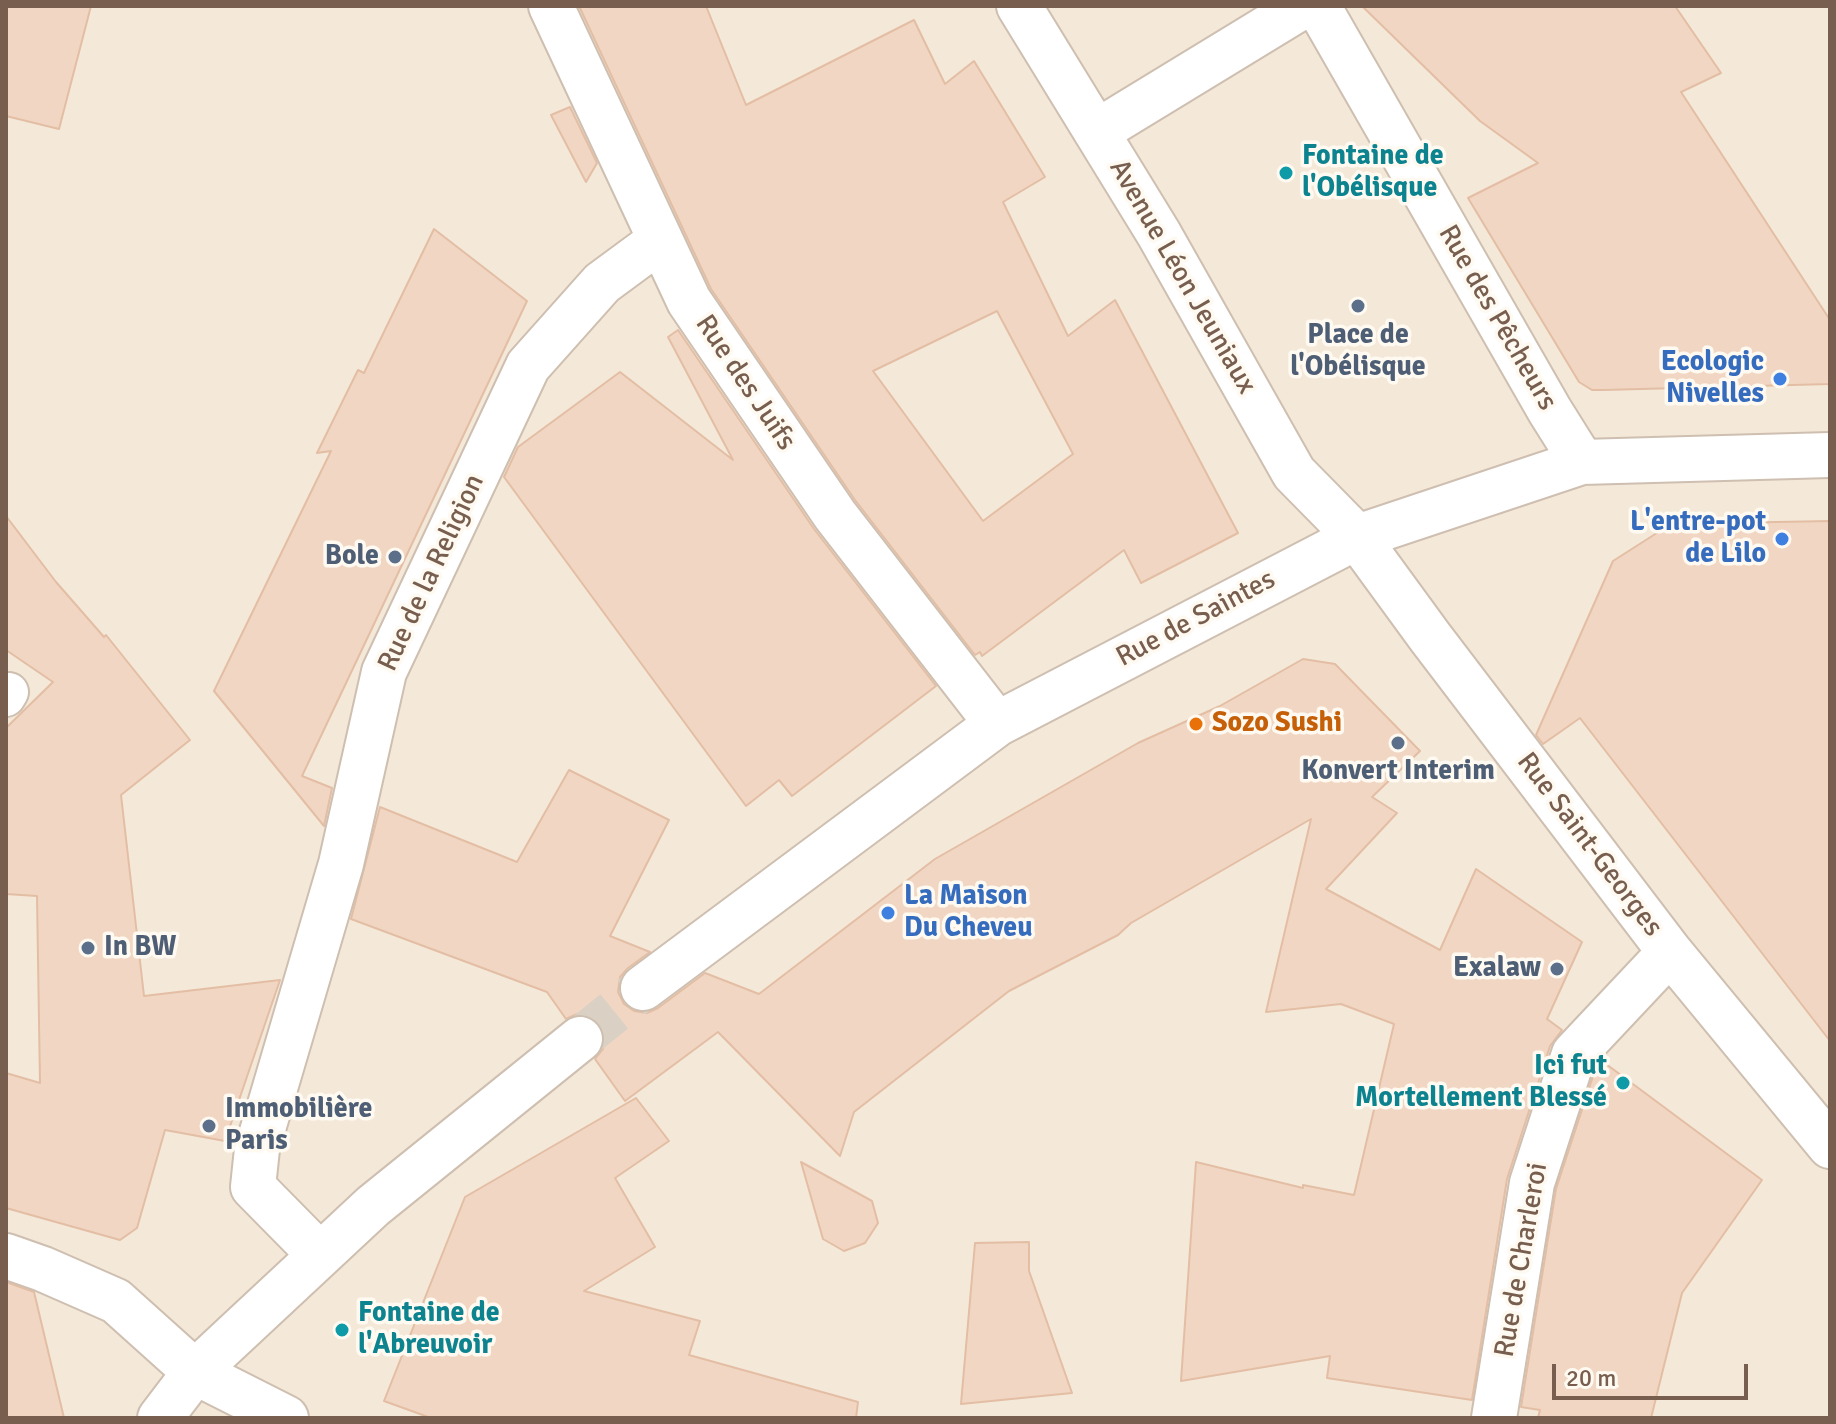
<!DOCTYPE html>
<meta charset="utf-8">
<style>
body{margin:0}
#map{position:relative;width:1836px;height:1424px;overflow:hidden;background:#fcf6eb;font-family:Signika,sans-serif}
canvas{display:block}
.frame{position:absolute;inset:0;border:8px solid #775e4e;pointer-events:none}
.scale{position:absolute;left:1552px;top:1364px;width:196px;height:36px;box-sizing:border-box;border:4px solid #775e4e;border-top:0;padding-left:10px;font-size:24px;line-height:28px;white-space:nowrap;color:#775e4e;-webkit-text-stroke:6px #fffaf1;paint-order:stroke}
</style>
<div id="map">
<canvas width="1836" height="1424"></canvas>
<div class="frame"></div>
<div class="scale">20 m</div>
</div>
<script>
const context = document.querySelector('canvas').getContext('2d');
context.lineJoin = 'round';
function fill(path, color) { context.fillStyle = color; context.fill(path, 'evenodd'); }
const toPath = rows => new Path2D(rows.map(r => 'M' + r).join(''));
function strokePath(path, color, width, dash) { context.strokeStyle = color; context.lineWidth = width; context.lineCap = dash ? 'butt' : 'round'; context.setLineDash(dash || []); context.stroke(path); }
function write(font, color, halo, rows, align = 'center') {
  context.font = font + ' Signika,sans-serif'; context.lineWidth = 7; context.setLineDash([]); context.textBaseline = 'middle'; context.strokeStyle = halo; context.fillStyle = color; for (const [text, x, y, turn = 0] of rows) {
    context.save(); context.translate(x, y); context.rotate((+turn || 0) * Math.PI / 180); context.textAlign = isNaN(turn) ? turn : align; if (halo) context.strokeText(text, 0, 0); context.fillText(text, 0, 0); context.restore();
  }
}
const residential = toPath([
 [6,6,1830,6,1830,1418,6,1418]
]);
const building = toPath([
 [6,6,91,6,59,129,6,116,6,6],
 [579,6,706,6,746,105,914,20,945,84,974,61,1045,177,1003,202,1068,336,1115,300,1238,533,1141,583,1124,550,982,656,980,652,975,655,855,500,711,289,579,6],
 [997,311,1073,454,983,521,873,371,997,311],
 [1362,6,1675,6,1721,73,1681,92,1830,320,1830,384,1603,390,1592,390,1579,382,1468,198,1538,163,1480,121,1362,6],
 [570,107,597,163,586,182,551,115,570,107],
 [434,229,527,301,302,776,332,788,324,826,214,691,331,451,317,453,358,370,364,373,434,229],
 [678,330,814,529,936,686,792,796,779,780,746,806,504,477,518,447,620,372,733,460,668,337,678,330],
 [6,516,56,582,104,637,106,635,190,740,121,795,144,996,280,980,225,1141,165,1130,137,1228,120,1240,6,1208,6,1073,40,1083,37,896,6,894,6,728,53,682,6,650,6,516],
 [1830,521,1830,1041,1580,718,1543,744,1536,735,1613,561,1671,524,1830,521],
 [1303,659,1335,664,1420,751,1372,797,1397,813,1326,889,1440,950,1476,869,1582,942,1547,1019,1562,1030,1550,1046,1507,1179,1472,1400,1327,1378,1330,1356,1181,1381,1196,1162,1303,1188,1303,1185,1354,1195,1394,1024,1341,1004,1266,1012,1311,819,1131,923,1118,935,1009,991,854,1112,840,1156,718,1032,625,1101,595,1059,603,1049,605,1036,600,1024,590,1016,577,1014,566,1019,547,992,351,919,380,807,517,862,569,770,669,820,610,936,650,952,628,968,620,977,618,992,624,1004,634,1011,647,1013,658,1008,705,973,759,994,935,859,1138,743,1220,706,1303,659],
 [1602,1061,1762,1180,1682,1293,1651,1418,1538,1418,1540,1410,1521,1407,1556,1189,1596,1067,1602,1061],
 [636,1098,669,1141,615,1178,655,1247,584,1291,700,1321,689,1355,858,1402,856,1418,431,1418,384,1401,465,1197,636,1098],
 [801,1162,872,1201,878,1223,865,1243,844,1251,823,1239,801,1162],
 [1029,1242,1029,1271,1072,1393,961,1404,975,1243,1029,1242],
 [6,1282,34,1292,64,1418,6,1418,6,1282]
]);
const streetTunnel = toPath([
 [580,1039,643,988]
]);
const lane = toPath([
 [6,697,9,692]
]);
const street = toPath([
 [551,6,689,301,835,515,997,724],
 [1019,6,1159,234,1294,473,1357,537,1430,637,1670,952,1830,1146],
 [1318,6,1550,411,1582,462],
 [1098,131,1303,6],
 [643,988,997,724,1357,537,1582,462,1830,455],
 [320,1255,253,1187,257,1149,341,864,384,672,528,366,602,283,659,241],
 [6,1256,43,1269,116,1301,195,1372,286,1418],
 [160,1418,195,1372,373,1206,580,1039],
 [1494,1418,1532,1183,1574,1054,1670,952]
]);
const markers = [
 [1286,173,8,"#0f9aa8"],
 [1358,306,8,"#5c6f8a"],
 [1780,379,8,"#3f7fe0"],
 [1782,539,8,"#3f7fe0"],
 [395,557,8,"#5c6f8a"],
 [1196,724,8,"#e8710a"],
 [1398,743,8,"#5c6f8a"],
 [888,913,8,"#3f7fe0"],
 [88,948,8,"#5c6f8a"],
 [1557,969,8,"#5c6f8a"],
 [1623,1083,8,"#0f9aa8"],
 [209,1126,8,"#5c6f8a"],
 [342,1330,8,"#0f9aa8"]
];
const cultureNames = [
 ["Fontaine de",1302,157],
 ["l'Obélisque",1302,189],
 ["Ici fut",1607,1067,"right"],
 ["Mortellement Blessé",1607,1099,"right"],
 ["Fontaine de",358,1314],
 ["l'Abreuvoir",358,1346]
];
const streetNames = [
 ["Avenue Léon Jeuniaux",1182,277,60],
 ["Rue des Pêcheurs",1497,318,60],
 ["Rue des Juifs",745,383,56],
 ["Rue de la Religion",432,573,-65],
 ["Rue de Saintes",1196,619,-28],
 ["Rue Saint-Georges",1589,845,53],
 ["Rue de Charleroi",1522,1260,-80]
];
const serviceNames = [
 ["Place de",1358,336],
 ["l'Obélisque",1358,368],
 ["Bole",379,557,"right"],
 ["Konvert Interim",1398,772],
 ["In BW",104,948,"left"],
 ["Exalaw",1541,969,"right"],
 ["Immobilière",225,1110,"left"],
 ["Paris",225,1142,"left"]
];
const shopNames = [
 ["Ecologic",1764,363],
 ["Nivelles",1764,395],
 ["L'entre-pot",1766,523],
 ["de Lilo",1766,555],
 ["La Maison",904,897,"left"],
 ["Du Cheveu",904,929,"left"]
];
const foodNames = [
 ["Sozo Sushi",1212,724]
];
fill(residential, '#f4e8d9');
fill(building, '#f1d7c3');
strokePath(building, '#e3bea4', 2);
strokePath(streetTunnel, '#dbd0c4', 44, [44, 22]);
strokePath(lane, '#cebfb0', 42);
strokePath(street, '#cebfb0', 48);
strokePath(lane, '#fff', 38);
strokePath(street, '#fff', 44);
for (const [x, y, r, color] of markers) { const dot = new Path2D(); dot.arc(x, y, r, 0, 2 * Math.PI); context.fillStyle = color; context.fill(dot); strokePath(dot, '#fffaf1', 3); }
write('bold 28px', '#0d838f', '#fffaf1', cultureNames, 'left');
write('28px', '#775e4e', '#fffaf1', streetNames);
write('bold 28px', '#4e5e75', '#fffaf1', serviceNames);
write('bold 28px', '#366cbe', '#fffaf1', shopNames, 'right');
write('bold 28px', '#c56008', '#fffaf1', foodNames, 'left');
</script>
